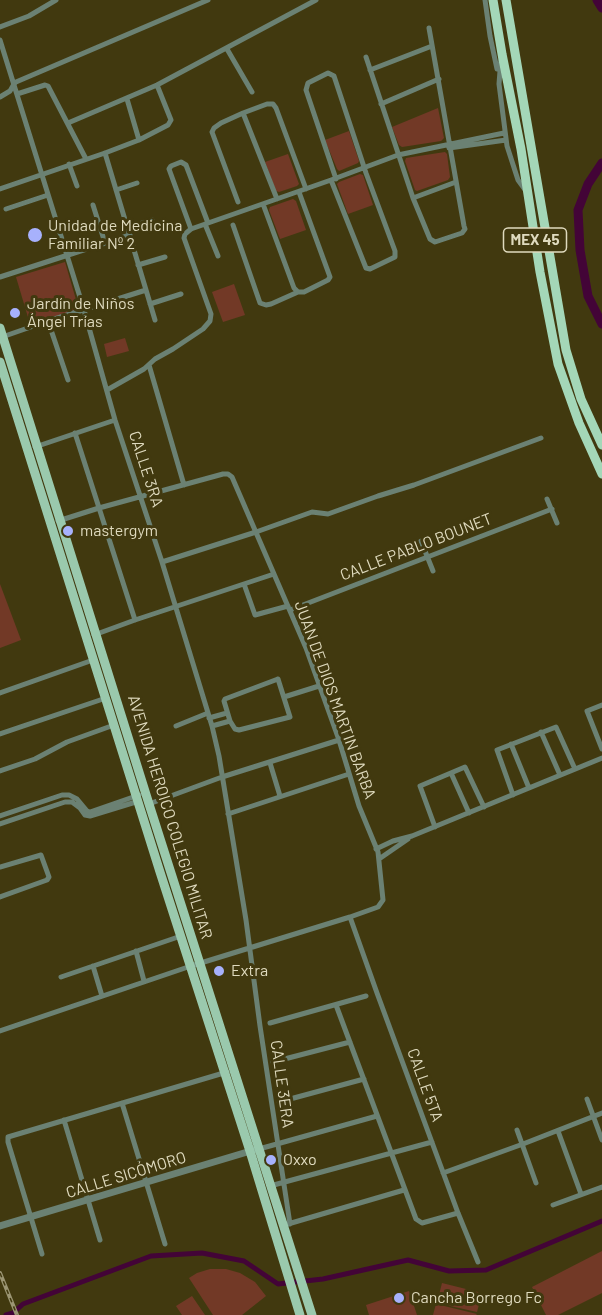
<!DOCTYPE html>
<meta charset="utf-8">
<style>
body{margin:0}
canvas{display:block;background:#41390f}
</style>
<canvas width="602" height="1315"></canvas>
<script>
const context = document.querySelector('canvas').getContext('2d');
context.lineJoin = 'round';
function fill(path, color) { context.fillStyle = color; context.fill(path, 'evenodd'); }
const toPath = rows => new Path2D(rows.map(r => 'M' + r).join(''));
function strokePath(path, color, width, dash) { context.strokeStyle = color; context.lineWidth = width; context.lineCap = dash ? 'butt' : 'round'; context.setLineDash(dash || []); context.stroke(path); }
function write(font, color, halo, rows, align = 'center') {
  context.font = font + ' Barlow,sans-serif'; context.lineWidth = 6; context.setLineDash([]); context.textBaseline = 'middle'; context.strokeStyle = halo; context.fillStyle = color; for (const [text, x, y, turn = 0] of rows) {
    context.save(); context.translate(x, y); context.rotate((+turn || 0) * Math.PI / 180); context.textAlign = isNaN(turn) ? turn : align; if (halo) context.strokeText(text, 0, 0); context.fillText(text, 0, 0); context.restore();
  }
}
const green = toPath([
 [438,108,444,138,441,141,402,147,399,145,392,127],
 [349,131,359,161,358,163,339,171,337,169,325,140],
 [445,152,447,154,450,177,448,180,417,191,415,190,405,161,406,158],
 [288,154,299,184,297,186,279,192,276,191,265,162],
 [360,174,363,175,373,205,348,214,337,184,339,182],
 [293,199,296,201,306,230,280,239,269,210,270,207],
 [65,262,79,310,30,324,16,277],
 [234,284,245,315,223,322,212,292],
 [125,338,129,351,107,357,104,344],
 [0,584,21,640,0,648],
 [602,1251,602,1293,558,1315,546,1315,532,1287],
 [210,1269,226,1269,240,1273,255,1282,266,1296,242,1315,213,1315,189,1278,197,1273],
 [442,1283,482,1293,477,1312,437,1303],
 [409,1291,417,1315,369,1315,366,1305],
 [192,1296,205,1315,182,1315,176,1306],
 [436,1304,477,1314,476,1315,433,1315]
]);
const canal = toPath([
 [6,1315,13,1313,23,1304,151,1256,202,1253,244,1261,278,1284,323,1279,408,1260,449,1271,486,1270,602,1221]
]);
const river = toPath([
 [597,0,602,8],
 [602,163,588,184,578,210,580,250,588,296,602,324]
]);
const minor = toPath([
 [485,0,490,36,497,69],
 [0,27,29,16,56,0],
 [0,40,84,310,115,420,162,562,212,726,219,756,246,920,260,1026,290,1224],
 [227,49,252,92],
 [366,57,413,198,430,239,435,242,462,233,465,229,464,226,429,28],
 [501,58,499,84,507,146,518,180,526,191],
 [370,70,432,46],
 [17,94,45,85,48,86,86,159],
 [0,97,10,91,14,84,16,82,208,0],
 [127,99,139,140],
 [381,104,439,79],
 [68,123,157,85,316,0],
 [449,148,506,140],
 [105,153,155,320],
 [69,164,77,186],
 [331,180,366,268,370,269,395,257,395,251,366,173,334,76,328,73,308,83,306,90,336,179],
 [0,189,105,153,139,140,168,125,171,120,157,85],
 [116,190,137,183],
 [413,198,456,182],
 [277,199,243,113,267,104,273,104,276,108,306,189],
 [238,202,212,132,214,128,221,123,243,113],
 [263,204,294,288,298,292,304,292,328,280,330,277,299,192],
 [93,205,105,243],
 [6,209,48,195],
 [205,224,218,256],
 [233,225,260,303,266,305,271,304,298,292],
 [127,228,152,220],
 [191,229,169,169,171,166,181,162,186,165,208,223],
 [138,265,165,257],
 [0,277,130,235],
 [150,304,181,294],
 [48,321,68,380],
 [2,337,48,321,146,290],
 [149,365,184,485],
 [107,390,144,369,155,359,173,349,203,329,210,321,211,314,184,238,185,234,191,229,331,180,398,155,504,133],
 [75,433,135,620],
 [35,447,115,420],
 [547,499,557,523],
 [421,541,433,571],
 [162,562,256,532,312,512,328,514,378,496,414,485,541,438],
 [244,584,255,615,288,606],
 [290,610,552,509],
 [94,635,135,620,274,574],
 [278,679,290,717,239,730,235,729,230,721,224,701,225,699,278,679],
 [0,693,93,660],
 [284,697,319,686],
 [602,705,587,711,602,749],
 [209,718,227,713],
 [176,726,208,713],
 [212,726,230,721],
 [541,732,560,775],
 [0,734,106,698],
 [511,744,529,788],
 [270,763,280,796],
 [0,771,35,759,67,742,114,725],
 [451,773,469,813],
 [513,795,497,750,556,727,575,769],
 [149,804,222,777,339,740],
 [228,814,349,774],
 [0,816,62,795,69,795,77,799,87,811,90,812,139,795],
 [0,824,65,802,72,802,80,808,85,815,90,816,139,801],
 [435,827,420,786,465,767,484,807],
 [376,849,393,841,412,836,602,758],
 [379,859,408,839],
 [0,867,41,855,49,877,47,880,0,897],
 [350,917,377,993,458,1213,478,1262],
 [136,951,144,981],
 [93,966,102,996],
 [61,977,181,936],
 [336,1005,416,1219,422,1223,458,1213],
 [270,1023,366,996],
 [0,1031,191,966,350,917,378,907,383,900,378,852,359,806,339,740,306,648,232,477,228,474,223,474,99,508,58,521],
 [273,1062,350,1042],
 [587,1099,602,1140],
 [279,1102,364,1079],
 [122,1103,165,1244],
 [64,1120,100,1240],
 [517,1130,536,1183],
 [558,1131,581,1194],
 [259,1149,377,1116],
 [443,1173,523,1144,602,1113],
 [270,1186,432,1142],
 [553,1205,602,1187],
 [288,1224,404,1190],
 [42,1254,8,1142,8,1137,227,1072]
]);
const tertiary = toPath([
 [0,1226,254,1150]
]);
const primary = toPath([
 [0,328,149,804,312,1315],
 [0,362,160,872,250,1151,300,1315]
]);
const trunk = toPath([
 [493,0,502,54,521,149,540,272,558,364,579,423,602,474],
 [506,0,566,350,581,399,602,445]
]);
const rail = toPath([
 [0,1273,17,1315]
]);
const markers = [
 [35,235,8,"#a7b1fc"],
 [15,313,6,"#a7b1fc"],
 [68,531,6,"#a7b1fc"],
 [219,971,6,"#a7b1fc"],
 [271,1160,6,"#a7b1fc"],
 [399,1298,6,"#a7b1fc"]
];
const shields = [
 [535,240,63]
];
const shieldNames = [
 ["MEX 45",535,240]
];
const poiNames = [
 ["Unidad de Medicina",48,226],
 ["Familiar Nº 2",48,244],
 ["Jardín de Niños",27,304],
 ["Ángel Trías",27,322],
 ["mastergym",80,531],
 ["Extra",231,971],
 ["Oxxo",283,1160],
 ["Cancha Borrego Fc",411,1298]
];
const streetNames = [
 ["CALLE 3RA",146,469,72],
 ["CALLE PABLO BOUNET",416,547,-21],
 ["JUAN DE DIOS MARTIN BARBA",335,700,70],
 ["AVENIDA HEROICO COLEGIO MILITAR",170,817,73],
 ["CALLE 3ERA",282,1084,82],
 ["CALLE 5TA",425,1085,70],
 ["CALLE SICÓMORO",126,1175,-17]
];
fill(green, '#723926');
strokePath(canal, '#430437', 5);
strokePath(river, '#430437', 9);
strokePath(minor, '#6b8173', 5);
strokePath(tertiary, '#6b8173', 7);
strokePath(primary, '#9ac9ad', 9);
strokePath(trunk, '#a4d7b8', 9);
strokePath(rail, '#9b9573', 4);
strokePath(rail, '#41390f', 1.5, [4.5]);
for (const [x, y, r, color] of markers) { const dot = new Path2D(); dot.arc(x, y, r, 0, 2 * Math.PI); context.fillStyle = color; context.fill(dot); strokePath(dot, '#41390f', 2); }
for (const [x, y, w] of shields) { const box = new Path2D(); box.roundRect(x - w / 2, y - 12, w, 24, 4.5); context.fillStyle = '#41390f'; context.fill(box); strokePath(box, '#dfdabe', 1.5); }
write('bold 15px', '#dfdabe', null, shieldNames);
write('16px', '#dfdabe', '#41390f', poiNames, 'left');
write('16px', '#dfdabe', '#41390f', streetNames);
</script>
